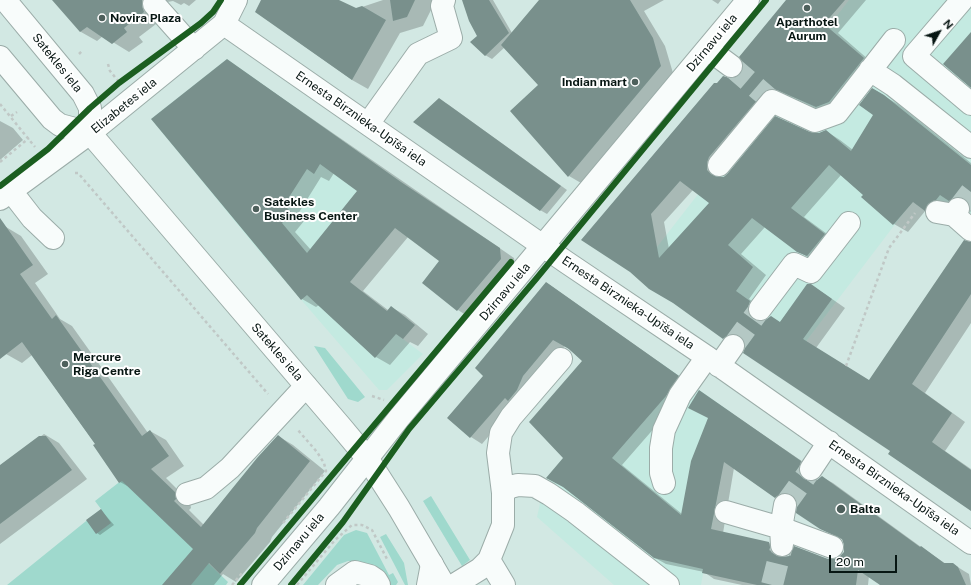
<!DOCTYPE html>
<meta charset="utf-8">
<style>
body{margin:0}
#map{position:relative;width:971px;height:585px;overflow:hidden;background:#d2e8e3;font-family:"Public Sans",sans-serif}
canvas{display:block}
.north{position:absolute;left:919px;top:12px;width:40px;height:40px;-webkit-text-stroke:3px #fff;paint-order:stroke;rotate:50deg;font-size:11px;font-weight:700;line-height:16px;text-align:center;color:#071613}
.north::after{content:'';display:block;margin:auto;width:14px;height:18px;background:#071613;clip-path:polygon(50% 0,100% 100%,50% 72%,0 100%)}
.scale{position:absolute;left:829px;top:555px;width:68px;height:18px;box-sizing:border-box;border:2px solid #071613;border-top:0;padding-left:5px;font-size:12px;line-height:14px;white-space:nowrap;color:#071613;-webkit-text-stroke:3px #fff;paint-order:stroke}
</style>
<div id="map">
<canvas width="971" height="585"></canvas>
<div class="north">N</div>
<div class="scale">20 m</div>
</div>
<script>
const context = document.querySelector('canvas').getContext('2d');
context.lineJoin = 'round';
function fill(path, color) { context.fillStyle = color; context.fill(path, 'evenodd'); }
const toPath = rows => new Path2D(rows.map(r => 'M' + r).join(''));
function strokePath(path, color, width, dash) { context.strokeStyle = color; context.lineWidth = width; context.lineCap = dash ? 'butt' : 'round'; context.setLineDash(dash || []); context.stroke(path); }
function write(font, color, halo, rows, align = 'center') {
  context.font = font + ' "Public Sans",sans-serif'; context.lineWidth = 4; context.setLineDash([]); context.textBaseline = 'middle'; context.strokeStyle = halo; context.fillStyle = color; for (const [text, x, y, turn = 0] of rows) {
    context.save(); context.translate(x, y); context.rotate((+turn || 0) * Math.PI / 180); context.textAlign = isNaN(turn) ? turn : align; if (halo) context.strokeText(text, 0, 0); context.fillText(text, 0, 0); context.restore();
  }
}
const built = toPath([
 [849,0,971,0,971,242,915,198,779,377,636,274],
 [227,59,401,182,328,278,379,321,423,354,387,390,379,390,260,252,151,119],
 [658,361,732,413,701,585,614,585,537,517,545,480,563,458]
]);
const green = toPath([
 [314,346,325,348,365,397,358,402,348,399],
 [122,480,228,582,226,585,7,585,101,509,95,501],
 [431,496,470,560,462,566,423,501],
 [356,530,367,533,389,575,393,573,398,582,396,585,387,585,354,561,348,561,337,565,318,585,303,585,344,535],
 [386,534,404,563,408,585,405,585,380,537]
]);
const shadow = toPath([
 [53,0,196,0,189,6,184,3,181,5,173,1,162,3,160,21,139,37,143,42,129,52,103,36,97,41,81,32],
 [262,0,337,0,356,9,383,0,436,0,423,26,400,33,368,89,352,80,256,12],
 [464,0,493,0,512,33,540,0,664,0,644,11,665,46,673,73,581,183,569,176,540,86,505,47,492,59,485,55],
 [712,0,721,0,718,4],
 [787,0,866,0,838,33,877,67,830,115,792,97,781,97,720,171,721,178,809,133,819,134,826,131,840,140,853,150,875,114,873,89,899,105,971,163,971,212,970,205,939,218,926,210,908,232,894,224,862,197,864,195,841,175,804,217,838,242,812,260,798,251,765,227,741,254,766,275,749,299,763,310,761,316,762,322,780,322,810,285,825,294,845,308,816,348,869,381,971,243,971,323,925,393,965,422,945,451,971,469,971,510,746,342,738,346,724,338,631,271,583,240,718,84,737,78,742,74],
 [693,190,710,203,669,249,664,222],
 [227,60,514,258,515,267,472,319,458,310,423,283,441,261,408,237,363,291,388,310,391,307,405,315,428,334,418,346,410,342,390,365,376,357,319,305,316,307,302,299],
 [334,173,359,191,311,250,295,232,304,221,298,214,321,177,329,181],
 [446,103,567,190,547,214,540,210],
 [0,121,13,128,23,140,0,160],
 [6,227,21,236,48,274,35,283,60,319,72,326,148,433,150,431,166,440,184,466,166,478,190,502,191,508,189,510,204,525,278,436,293,445,325,471,272,537,270,542,236,582,223,574,214,585,173,585,194,548,131,488,120,482,96,445,32,355,22,363,6,354,0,345,0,231],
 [547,283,689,383,677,402,622,465,682,514,709,418,699,391,812,468,809,475,811,482,817,481,822,477,833,483,921,547,946,564,953,564,964,571,969,574,971,585,881,585,869,576,868,585,742,585,714,579,704,572,666,564,655,558,565,458,583,361,565,346,482,444,471,437,448,418,484,376],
 [734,468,787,503,793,499,796,499,821,528,843,540,845,544,845,551,840,558,834,560,782,559,780,550,769,543,723,533],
 [44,434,59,443,87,479,0,544,0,466],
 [101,510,114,525,100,535,97,533]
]);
const building = toPath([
 [52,0,142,0,142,6,144,12,124,28,127,32,112,44,87,27,80,32],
 [261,0,339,0,356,8,362,6,386,20,352,80,255,12],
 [390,0,415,0,407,17,393,21],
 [462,0,489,0,509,33,485,56,470,42,477,36,469,21],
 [539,0,630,0,653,38,661,66,568,177,510,111,538,85,501,45],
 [786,0,845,0,824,24,864,58,829,102,816,107,777,90,766,90,709,157,707,163,707,170,711,174,717,177,724,177,728,173,775,116,810,132,819,133,826,130,851,151,873,115,859,105,872,88,884,95,971,165,971,213,969,204,965,198,958,197,949,201,940,195,936,200,928,204,925,211,913,202,893,225,861,197,863,195,829,165,791,208,825,234,807,256,797,252,752,218,728,245,753,267,736,291,750,301,748,307,748,313,753,319,758,321,764,321,771,316,780,322,807,284,811,284,832,299,803,339,869,380,964,240,971,242,971,294,912,384,952,413,932,442,971,470,971,511,888,454,890,451,743,353,745,347,744,341,740,336,734,334,728,335,723,339,673,303,649,289,630,272,581,240,714,83,717,83,723,76,730,78,736,77,741,74,743,67,739,57],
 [680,181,709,203,659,258,651,214],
 [971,32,971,88,943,64],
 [227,59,401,182,500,248,501,259,457,311,422,283,439,261,395,228,350,282,387,311,391,306,415,325,403,339,396,334,375,358,307,295,301,300,151,119],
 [320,164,357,191,307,253,282,223,291,212,284,205,307,169,314,174],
 [439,98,561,186,540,211,413,122],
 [0,218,33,265,20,274,52,319,56,315,142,436,150,430,169,456,151,469,175,492,176,499,174,501,201,527,257,458,278,435,310,461,257,528,255,533,220,574,209,563,191,585,162,585,193,549,122,481,119,483,93,445,95,444,22,342,0,359],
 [546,282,679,376,666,396,612,458,681,515,691,461,708,418,688,408,699,390,801,461,799,469,800,475,804,479,811,481,817,480,822,476,920,547,921,546,944,563,953,563,958,567,966,585,880,585,858,570,856,585,757,585,702,573,703,569,654,558,563,487,546,478,563,458,529,422,582,361,569,349,553,340,523,376,517,390,508,401,505,398,470,438,447,418,483,376,475,368],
 [724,462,775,498,781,493,788,493,793,495,797,501,796,513,820,529,842,539,844,545,844,552,840,556,834,559,828,559,794,546,789,556,782,557,777,556,771,552,769,542,711,529],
 [39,436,46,436,72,470,0,524,0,465],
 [101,509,111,523,96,534,86,520]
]);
const minorTunnel = toPath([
 [731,66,772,101],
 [958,209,971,192],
 [733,346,760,309],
 [785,505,811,469],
 [772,585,782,545]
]);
const path = toPath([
 [79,54,83,50],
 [108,64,110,71,119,82],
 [0,104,35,147],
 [11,116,17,112],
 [0,162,29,138],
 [75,173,78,173,268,394],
 [846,366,889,248,915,213],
 [372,396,384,400],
 [283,523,326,471,324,463,317,452,297,429],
 [232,585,243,572],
 [297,585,335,540,352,525,362,525,372,530,387,559]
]);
const minor = toPath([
 [962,0,914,56,971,104],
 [154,4,194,49],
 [224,24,566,262,707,357,971,543],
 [708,49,731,66],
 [870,70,893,85,971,147],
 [368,124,418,54,451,38,442,6,444,0],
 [719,165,772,101,815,121,837,113,894,40],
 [11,191,32,218,53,238],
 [0,199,90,133,224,24,236,0],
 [937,212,954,215,958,209],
 [954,215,971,230],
 [760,309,794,264,811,272,849,223],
 [719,366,733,346],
 [811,469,829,442],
 [664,483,661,473,661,448,664,430,680,395,707,357],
 [503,493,510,487,518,485,535,486,549,494,575,512,668,585],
 [187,494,206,488,230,468,306,386],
 [726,512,781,528,785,505],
 [782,545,781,528,832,547],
 [489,560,504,585],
 [263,585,329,507,399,418,748,0],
 [337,585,355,572,370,576,376,580,379,585],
 [428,585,432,564],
 [454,585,480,569,489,560,503,525,503,493,498,453,501,433,511,417,561,359]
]);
const highway = toPath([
 [5,0,83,94,90,108,90,133],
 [0,57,52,119,60,125,90,133,342,428,367,458,399,508,444,585]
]);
const cycleway = toPath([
 [0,186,48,149,90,108,119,83,201,23,213,12,221,0],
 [240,585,511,262],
 [291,585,343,522,409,429,536,279,766,0]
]);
const markers = [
 [807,8,4,"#4e605c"],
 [102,18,4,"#4e605c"],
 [635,82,4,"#4e605c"],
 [256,209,4,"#4e605c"],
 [65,364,4,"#4e605c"],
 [841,509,5,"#4e605c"]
];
const poiNames = [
 ["Novira Plaza",110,18],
 ["Aparthotel",807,22,"center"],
 ["Aurum",807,36,"center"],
 ["Indian mart",627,82,"right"],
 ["Satekles",264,202],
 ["Business Center",264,216],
 ["Mercure",73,357],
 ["Riga Centre",73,371],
 ["Balta",850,509]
];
const streetNames = [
 ["Dzirnavu iela",712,43,-50],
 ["Satekles iela",57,63,51],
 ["Elizabetes iela",124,106,-39],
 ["Ernesta Birznieka-Upīša iela",361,119,35],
 ["Dzirnavu iela",505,292,-50],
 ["Ernesta Birznieka-Upīša iela",628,303,34],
 ["Satekles iela",277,352,49],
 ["Ernesta Birznieka-Upīša iela",894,488,35],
 ["Dzirnavu iela",299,542,-50]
];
fill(built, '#c4eae1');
fill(green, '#9fd9cd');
fill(shadow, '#0003');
fill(building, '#79908c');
strokePath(minorTunnel, '#b4c8c4', 22, [22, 11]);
strokePath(minor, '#9baca8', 24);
strokePath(highway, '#9baca8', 24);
strokePath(path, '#c0c8c6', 2.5, [3, 3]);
strokePath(minor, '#f8fcfb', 22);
strokePath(highway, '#f8fcfb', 22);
strokePath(cycleway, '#1b5e20', 6);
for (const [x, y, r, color] of markers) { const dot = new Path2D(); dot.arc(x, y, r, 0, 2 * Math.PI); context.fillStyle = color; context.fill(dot); strokePath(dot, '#fff', 1.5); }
write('bold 12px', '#071613', '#fff', poiNames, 'left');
write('12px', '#071613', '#fff', streetNames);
</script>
